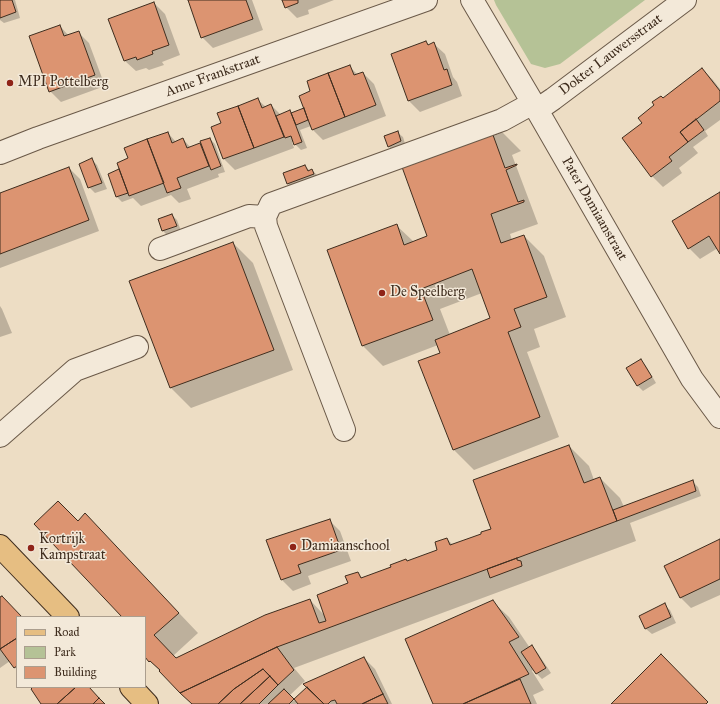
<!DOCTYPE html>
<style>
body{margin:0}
#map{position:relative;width:720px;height:704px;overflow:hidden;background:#edddc4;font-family:"IM FELL Great Primer",serif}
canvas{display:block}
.legend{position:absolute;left:16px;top:616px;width:130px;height:72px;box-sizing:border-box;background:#f3e9d9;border:1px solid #ab9e8e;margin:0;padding:5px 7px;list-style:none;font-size:12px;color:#3f2d1e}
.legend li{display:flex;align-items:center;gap:8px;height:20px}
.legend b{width:20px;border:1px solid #ab9e8e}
</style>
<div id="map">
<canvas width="720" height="704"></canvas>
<ul class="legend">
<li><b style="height:5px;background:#e6be82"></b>Road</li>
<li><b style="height:11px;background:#b5c296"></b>Park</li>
<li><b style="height:11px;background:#dc9471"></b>Building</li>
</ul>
</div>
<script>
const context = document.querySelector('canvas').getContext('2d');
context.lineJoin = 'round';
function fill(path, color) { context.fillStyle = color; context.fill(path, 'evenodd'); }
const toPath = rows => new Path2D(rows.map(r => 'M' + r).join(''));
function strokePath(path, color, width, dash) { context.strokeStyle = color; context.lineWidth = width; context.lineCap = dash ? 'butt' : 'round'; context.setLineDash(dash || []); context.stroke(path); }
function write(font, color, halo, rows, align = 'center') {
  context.font = font + ' "IM FELL Great Primer",serif'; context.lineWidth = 3; context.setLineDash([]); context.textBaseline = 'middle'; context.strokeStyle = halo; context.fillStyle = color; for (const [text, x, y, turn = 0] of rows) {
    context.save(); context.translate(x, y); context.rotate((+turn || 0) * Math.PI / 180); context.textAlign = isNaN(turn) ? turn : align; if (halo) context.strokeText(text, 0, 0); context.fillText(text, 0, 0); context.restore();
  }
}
const green = toPath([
 [494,0,645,0,560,64,545,68,531,64,496,5]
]);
const shadow = toPath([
 [0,0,15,0,20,18,4,23,0,20],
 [189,0,252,0,263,30,213,48,202,37],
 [283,0,334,0,308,10,309,14,297,18,286,7],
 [154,3,165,14,180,55,162,62,164,65,149,70,146,68,136,71,125,61],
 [60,26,69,36,78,32,89,43,105,86,61,102,50,91],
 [426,42,429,45,434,44,445,54,453,77,457,82,462,96,420,112,409,101,392,54],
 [349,66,358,75,363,73,374,84,386,116,323,140,312,129,311,126,300,130,307,148,301,150,295,144,294,142,292,142,294,148,235,170,224,159,222,124,258,100,266,107,271,105,281,115,290,112,292,114,305,109,311,92],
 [702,69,713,80,720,89,720,120,705,131,708,136,693,147,698,153,679,168,682,173,663,187,652,176,623,139,643,123,663,99],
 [501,131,521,151,512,155,538,224,510,234,512,240,524,236,544,256,566,317,534,329,540,347,527,352,559,437,474,470,454,450,419,362,441,354,438,345,383,366,363,346,328,251,396,225,414,242,429,237,403,168],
 [482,293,491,319,450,335,440,309],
 [397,132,403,137,406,147,394,151,388,146],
 [168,133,176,142,183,139,191,148,202,144,210,139,215,144,225,172,218,174,219,177,187,189,191,199,179,203,171,195,141,206,133,198,122,202,117,197,109,174,121,170,130,159],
 [92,160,97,165,107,189,95,193,89,187],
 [305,166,310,171,312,170,317,175,319,180,293,189,288,184,284,174],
 [69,168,80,179,99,231,0,268,0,194],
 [720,194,720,252,718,248,700,259,689,248],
 [172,215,177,220,181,231,168,236,163,231],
 [233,243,253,263,293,370,191,408,171,388,131,281],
 [0,306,2,309,12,333,0,337],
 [641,360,646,366,656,383,643,391,638,386],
 [569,446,589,466,594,480,600,478,620,498,624,507,693,482,698,487,701,496,630,523,636,541,294,668,305,681,289,696,294,701,309,687,364,658,375,669,392,704,193,704,145,656,145,617,124,617,78,522,105,535,198,633,173,656,176,659,310,600,325,616,358,573,363,579,438,551,447,539,453,545,482,534,492,529],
 [329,520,340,531,351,561,308,576,311,584,293,591,282,580,267,541],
 [720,540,720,595,691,608,680,597],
 [0,599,21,617,17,617,17,670,10,661,0,668],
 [493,602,509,617,530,648,532,647,537,652,551,673,542,679,533,670,532,671,544,690,533,695,537,704,434,704],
 [664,605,670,610,676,623,652,634,646,629,640,616]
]);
const building = toPath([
 [0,0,12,0,16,12,0,18,0,0],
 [188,0,246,0,253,19,201,38,188,0],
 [282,0,298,0,298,3,285,8,282,0],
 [154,2,169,45,152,51,153,54,137,60,136,57,124,61,108,19,154,2],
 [60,25,64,36,79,31,95,75,49,92,29,36,60,25],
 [426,41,428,45,434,42,444,70,447,69,452,85,408,101,391,54,426,41],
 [350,65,354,75,363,72,376,105,345,117,328,73,350,65],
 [702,68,720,91,720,101,680,132,688,142,669,157,672,161,651,177,622,138,642,123,638,118,654,105,652,102,661,96,663,98,702,68],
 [328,73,345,117,312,130,299,96,310,91,307,81,328,73],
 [258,98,262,108,271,104,284,137,254,148,238,106,258,98],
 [238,106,254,148,223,159,211,127,221,123,217,113,238,106],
 [304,108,308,120,296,125,291,113,304,108],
 [290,110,302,142,294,145,291,136,285,138,276,116,290,110],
 [696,119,704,130,688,142,680,132,696,119],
 [398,131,401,141,388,147,384,136,398,131],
 [498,131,499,133,493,135,505,168,517,164,517,165,506,170,518,202,524,200,524,202,491,214,501,243,524,235,547,297,514,309,521,327,508,332,540,417,453,450,418,361,440,353,435,340,490,318,472,269,421,289,433,320,362,346,327,250,397,224,404,245,427,236,402,167,498,131],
 [168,132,172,143,183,138,187,148,200,143,209,166,177,178,181,188,167,193,147,139,168,132],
 [210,138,221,166,211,170,200,141,210,138],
 [147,139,164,183,129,196,117,163,128,158,124,148,147,139],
 [92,158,102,183,88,188,79,164,92,158],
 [305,165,308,171,312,169,314,174,287,184,283,173,305,165],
 [69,167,89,220,0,254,0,193,69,167],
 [119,169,128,193,116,197,108,174,119,169],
 [720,192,720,254,709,236,688,249,672,221,720,192],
 [172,214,177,226,162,231,158,219,172,214],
 [233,242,274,350,170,388,129,281,233,242],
 [641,359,652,377,637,386,626,368,641,359],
 [569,445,584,483,600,477,617,521,277,647,180,693,159,671,160,670,150,661,149,662,145,657,145,617,122,617,34,524,58,501,78,521,85,513,179,613,154,635,176,658,265,615,310,599,319,623,326,621,317,595,348,583,345,576,358,572,361,578,391,567,390,565,406,559,407,561,437,550,435,542,447,538,450,545,481,534,481,532,491,529,473,480,569,445],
 [693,480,696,491,617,521,613,510,693,480],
 [330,519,341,550,298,565,301,573,281,580,266,540,330,519],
 [720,539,720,579,680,598,664,566,720,539],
 [517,558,517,560,521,561,522,566,490,578,487,569,517,558],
 [2,596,22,617,17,617,17,638,0,649,0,597,2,596],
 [493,600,519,637,509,642,529,674,463,704,433,704,405,639,493,600],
 [665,603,671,617,645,629,639,616,665,603],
 [17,638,17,666,14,668,0,649,17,638],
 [532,645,546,668,536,674,521,652,532,645],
 [277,647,294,670,278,685,263,669,234,689,218,704,192,704,180,693,277,647],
 [661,654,708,702,706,704,611,704,661,654],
 [364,657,383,694,362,704,337,704,335,700,331,701,328,704,324,704,303,684,364,657],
 [263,669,270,676,240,704,218,704,234,689,263,669],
 [270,676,278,685,259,704,240,704,270,676],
 [520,679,531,704,463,704,520,679],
 [33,687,76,687,57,704,41,704,31,689,33,687],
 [76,687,89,687,99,698,93,704,57,704,76,687],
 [307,687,324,704,298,704,294,699,307,687],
 [284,689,294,699,289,704,268,704,284,689],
 [383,694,388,704,362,704,383,694],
 [99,698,105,704,93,704,99,698]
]);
const minor = toPath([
 [472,0,537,110,692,379,720,417],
 [537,110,553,99,685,0],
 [0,153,38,138,426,0],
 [160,249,249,216,265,217],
 [344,430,266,226,265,217,271,204,502,120,533,103],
 [0,436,75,370,137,347]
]);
const major = toPath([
 [0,546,68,617],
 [131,687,147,704]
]);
const markers = [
 [10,83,4,"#8f2418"],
 [382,293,4,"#8f2418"],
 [293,547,4,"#8f2418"],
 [31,548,4,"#8f2418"]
];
const streetNames = [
 ["Dokter Lauwersstraat",611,55,-37],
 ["Anne Frankstraat",213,76,-20],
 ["Pater Damiaanstraat",594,209,60]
];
const poiNames = [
 ["MPI Pottelberg",18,83],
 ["De Speelberg",390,293],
 ["Kortrijk",39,540],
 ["Kampstraat",39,556],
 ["Damiaanschool",301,547]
];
fill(green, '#b5c296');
fill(shadow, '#0003');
fill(building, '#dc9471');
strokePath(building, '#3f2d1e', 1);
strokePath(minor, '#6a5948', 24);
strokePath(major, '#3f2d1e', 24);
strokePath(minor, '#f3e9d9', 22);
strokePath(major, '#e6be82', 22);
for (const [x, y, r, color] of markers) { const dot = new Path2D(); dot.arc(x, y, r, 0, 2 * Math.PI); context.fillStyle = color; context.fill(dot); strokePath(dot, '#f3e9d9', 1.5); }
write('14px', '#3f2d1e', '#f3e9d9', streetNames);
write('14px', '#3f2d1e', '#f3e9d9', poiNames, 'left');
</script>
